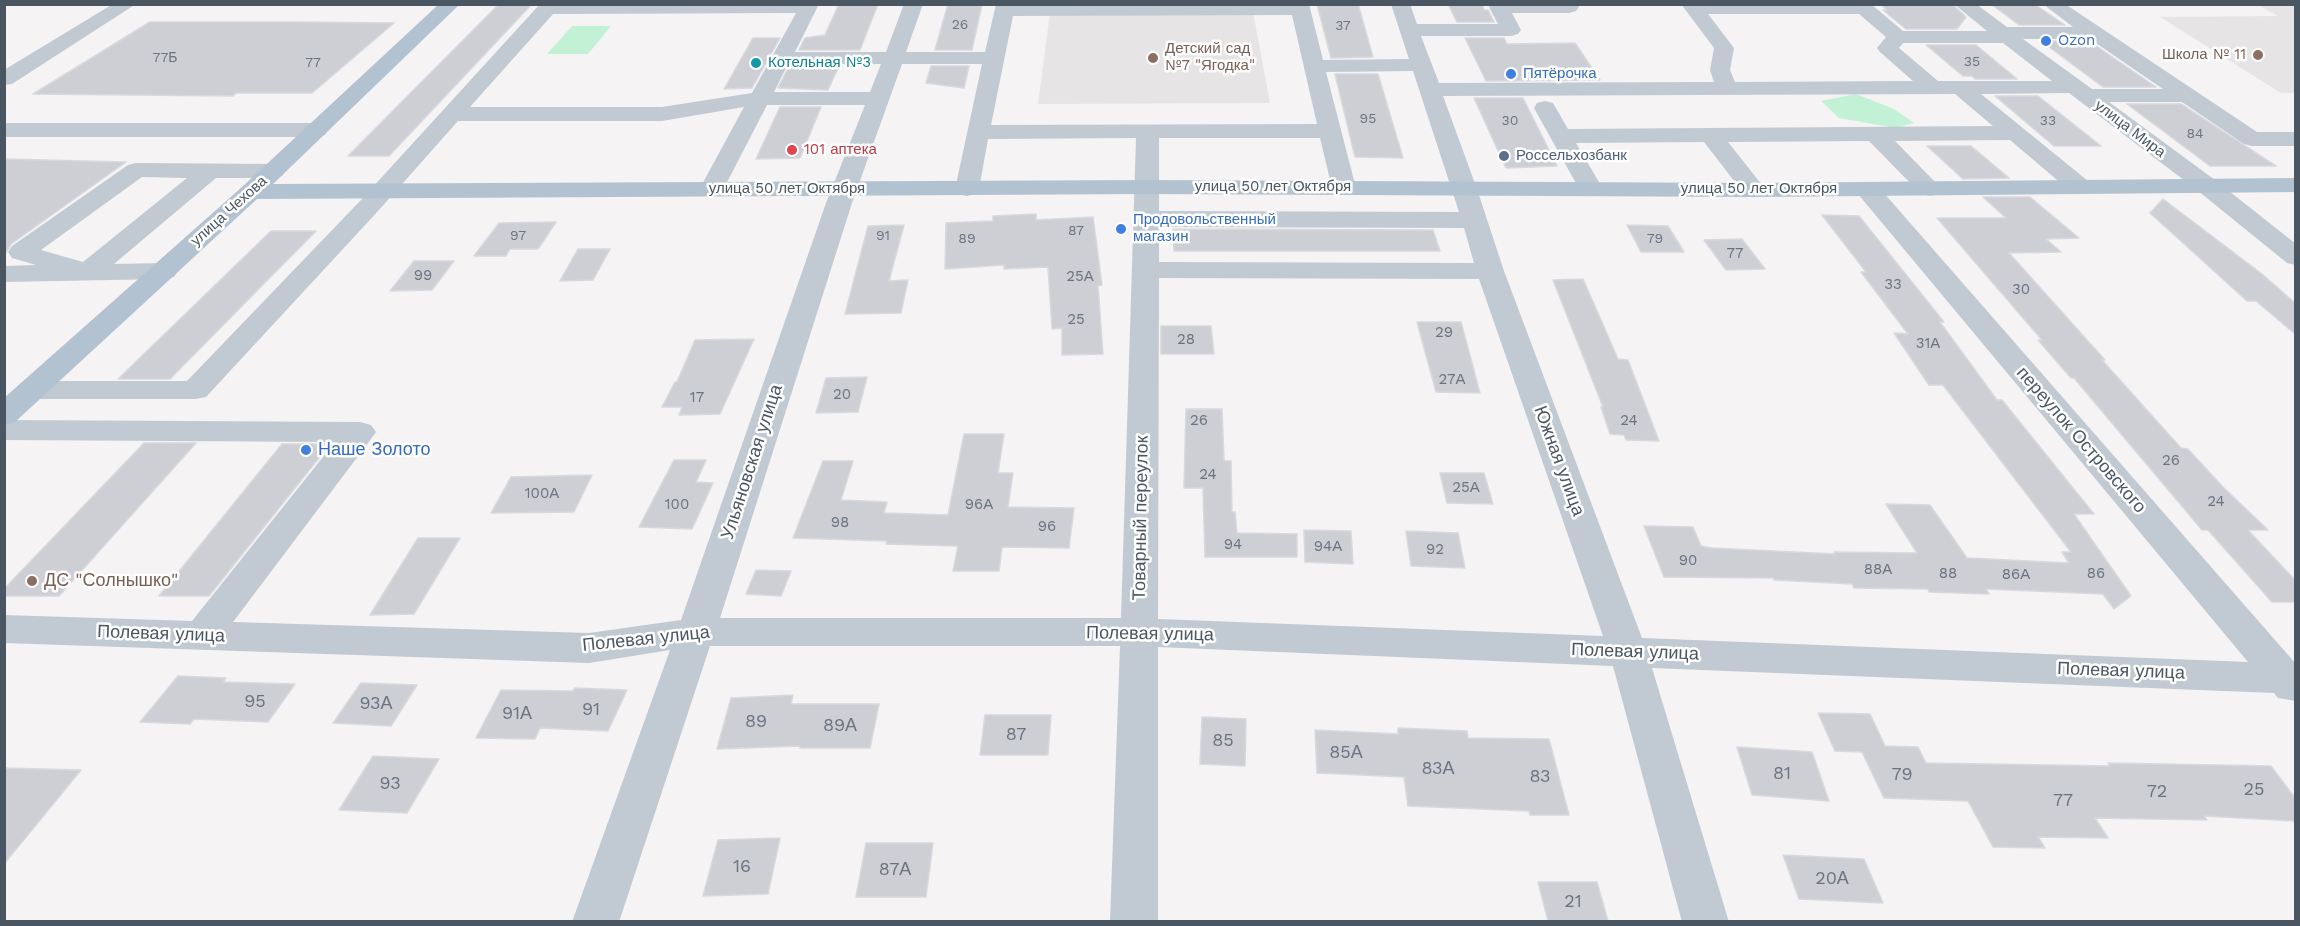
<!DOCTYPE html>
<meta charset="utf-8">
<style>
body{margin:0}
#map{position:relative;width:2300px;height:926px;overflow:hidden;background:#f5f3f3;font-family:"Work Sans",sans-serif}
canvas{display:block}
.frame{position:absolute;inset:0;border:6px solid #4a5661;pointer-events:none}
</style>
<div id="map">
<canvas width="2300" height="926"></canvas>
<div class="frame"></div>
</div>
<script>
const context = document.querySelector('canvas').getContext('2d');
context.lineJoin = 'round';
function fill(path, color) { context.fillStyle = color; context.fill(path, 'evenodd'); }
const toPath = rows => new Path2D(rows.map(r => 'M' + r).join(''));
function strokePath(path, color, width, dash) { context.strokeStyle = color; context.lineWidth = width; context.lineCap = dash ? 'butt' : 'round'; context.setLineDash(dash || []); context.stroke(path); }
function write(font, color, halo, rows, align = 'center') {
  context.font = font + ' "Work Sans",sans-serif'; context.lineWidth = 5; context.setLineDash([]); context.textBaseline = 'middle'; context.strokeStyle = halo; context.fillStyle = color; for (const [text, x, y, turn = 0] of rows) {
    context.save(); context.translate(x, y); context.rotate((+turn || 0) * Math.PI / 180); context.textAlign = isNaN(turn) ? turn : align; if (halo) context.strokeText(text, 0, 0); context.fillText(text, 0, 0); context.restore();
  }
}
const education = toPath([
 [2258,5,2295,5,2295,93,2281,93,2160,17,2278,16],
 [1253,12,1270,103,1038,104,1050,13]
]);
const green = toPath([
 [572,26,611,26,588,54,547,54],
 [1856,94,1894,109,1914,123,1896,128,1839,118,1821,101]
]);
const building = toPath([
 [499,4,532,4,389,156,348,156,499,4],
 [839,4,878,4,860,50,799,50,805,38,825,35,839,4],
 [948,4,982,4,972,50,935,50,948,4],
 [1317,4,1358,4,1373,57,1331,58,1317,4],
 [1448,4,1482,4,1484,10,1488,10,1494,22,1457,22,1448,4],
 [1881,4,1952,4,1966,17,1957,29,1906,29,1883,10,1887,10,1881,4],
 [1991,4,2034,4,2065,25,2019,25,1991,4],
 [150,22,295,22,394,23,312,93,236,93,233,96,33,94,150,22],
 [753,38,780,38,752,88,724,89,753,38],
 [1465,38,1504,38,1507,44,1575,43,1600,80,1486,81,1465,38],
 [2041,41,2089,41,2156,87,2103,87,2041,41],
 [1926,45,1976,45,2017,79,1975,79,1972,76,1963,76,1926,45],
 [789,66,839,66,828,90,778,88,789,66],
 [931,66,969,66,964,88,926,83,931,66],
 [1335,74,1378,74,1403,158,1355,157,1335,74],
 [1995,96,2038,96,2101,146,2054,146,1995,96],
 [1474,98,1523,98,1557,166,1506,168,1474,98],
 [2127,104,2181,104,2276,166,2210,166,2127,104],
 [780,107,821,107,800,158,756,159,780,107],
 [1927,146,1971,146,2009,178,1963,179,1927,146],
 [4,159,126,162,11,244,4,256,4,159],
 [1983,197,2030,197,2079,238,2046,239,2061,252,2009,253,2105,360,2102,360,2181,448,2188,449,2223,487,2268,530,2248,530,2295,580,2295,602,2272,602,2208,530,2202,530,2074,378,2071,378,2038,340,2042,340,1937,218,2006,218,1983,197],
 [2163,199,2262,274,2295,303,2295,334,2256,301,2247,301,2150,213,2163,199],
 [1036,214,1036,220,1093,217,1102,285,1098,286,1103,354,1062,355,1062,328,1052,329,1048,267,1004,269,1004,265,945,269,946,223,993,221,993,216,1036,214],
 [1822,215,1859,216,1944,322,1940,322,1997,400,2002,400,2094,514,2074,514,2131,596,2114,609,2103,594,1986,589,1989,594,1929,592,1928,589,1854,588,1852,584,1774,580,1774,578,1664,577,1644,526,1693,527,1701,546,1712,548,1835,554,1834,552,1917,553,1886,504,1930,505,1967,558,2069,563,2062,552,2071,552,1943,385,1929,385,1894,333,1908,334,1861,272,1866,272,1822,215],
 [556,222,538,249,510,249,506,256,474,256,499,223,556,222],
 [904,225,889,281,908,280,901,313,845,314,868,226,904,225],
 [1627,225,1668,226,1684,252,1641,252,1627,225],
 [1173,229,1433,230,1440,251,1174,251,1173,229],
 [271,231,316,231,170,379,118,379,271,231],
 [1742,239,1765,269,1726,270,1704,240,1742,239],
 [578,249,610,249,593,280,560,281,578,249],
 [414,261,454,261,432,290,390,291,414,261],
 [1583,279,1618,359,1628,360,1659,441,1626,440,1624,435,1610,434,1601,407,1603,407,1553,280,1583,279],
 [1417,322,1461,322,1480,393,1436,392,1417,322],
 [1161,326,1211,326,1214,354,1161,354,1161,326],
 [754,339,720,414,679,415,682,407,662,407,675,382,677,382,695,340,754,339],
 [867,377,858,412,816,413,826,378,867,377],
 [1186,409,1222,409,1224,461,1231,461,1232,512,1235,512,1237,533,1297,534,1297,557,1205,557,1203,488,1184,488,1186,409],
 [964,434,1004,434,998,473,1013,473,1008,507,1074,508,1069,548,1002,547,999,571,953,571,958,546,886,544,887,541,793,538,823,461,853,461,841,500,887,502,884,513,948,515,964,434],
 [144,443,196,443,59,596,4,596,4,589,144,443],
 [282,444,330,444,209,596,159,596,282,444],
 [674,460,706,460,696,482,713,483,692,529,639,527,674,460],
 [1440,473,1484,473,1493,504,1447,503,1440,473],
 [592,475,574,512,491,513,511,477,592,475],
 [1304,530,1351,531,1353,564,1305,562,1304,530],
 [1406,531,1458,533,1465,568,1411,566,1406,531],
 [418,538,460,538,414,614,370,615,418,538],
 [756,570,791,571,781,596,746,594,756,570],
 [178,676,226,678,223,682,295,684,268,722,194,719,190,724,140,722,178,676],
 [361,683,417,685,391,726,333,723,361,683],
 [575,688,627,690,608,731,540,728,535,739,476,738,501,690,573,691,575,688],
 [793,695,791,704,879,704,870,748,800,748,800,746,717,749,731,698,793,695],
 [1818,713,1870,714,1885,746,1918,747,1926,763,2110,766,2108,763,2271,766,2295,798,2295,821,2204,816,2207,820,2095,818,2108,838,2038,837,2045,848,1993,847,1968,801,1884,798,1862,752,1835,751,1818,713],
 [985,715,1051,715,1048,755,980,755,985,715],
 [1202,717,1246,719,1245,766,1200,764,1202,717],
 [1398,728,1467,731,1468,738,1549,739,1569,815,1530,815,1529,811,1408,806,1404,777,1317,773,1315,730,1398,734,1398,728],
 [1737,747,1812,752,1829,801,1752,795,1737,747],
 [373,756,439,759,407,813,339,810,373,756],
 [4,768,81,770,4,864,4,768],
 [780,838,768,894,703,896,718,840,780,838],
 [866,843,933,843,926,897,856,897,866,843],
 [1783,855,1864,859,1883,903,1799,899,1783,855],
 [1538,882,1597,882,1608,921,1548,921,1538,882]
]);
const minor = toPath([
 [113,4,136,4,12,84,4,85,4,70,113,4],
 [540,4,819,4,795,52,886,52,904,4,923,4,906,52,985,52,996,4,1309,4,1323,60,1409,59,1391,4,1410,4,1417,24,1498,24,1489,7,1491,4,1577,4,1579,7,1576,11,1569,13,1512,13,1521,30,1518,34,1511,36,1421,36,1439,83,1714,82,1710,70,1714,48,1681,4,1871,4,1903,31,1987,31,1954,4,1976,4,2007,27,2073,27,2043,4,2065,4,2257,132,2296,132,2296,146,2252,146,2244,144,2182,102,2109,102,2215,180,2296,244,2296,265,2287,263,2197,190,2069,93,1981,94,2088,181,2091,186,2088,191,2079,193,2070,191,2010,140,1895,141,1942,189,1939,194,1930,196,1921,194,1869,141,1728,142,1766,190,1763,195,1754,197,1745,195,1704,142,1576,143,1603,189,1600,194,1591,196,1582,194,1534,108,1537,103,1545,101,1553,103,1568,129,1993,126,1955,94,1443,96,1477,189,1504,271,1642,638,2248,662,1858,194,1855,189,1858,184,1867,182,1876,184,2296,664,2296,701,2278,698,2274,693,1652,668,1729,922,1682,922,1613,666,1158,647,1158,922,1110,922,1120,646,710,646,619,922,572,922,670,650,589,663,4,643,4,615,192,621,335,442,4,440,4,420,360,422,371,425,376,432,371,439,233,622,589,633,681,620,826,203,865,105,767,105,723,190,720,195,711,197,702,195,699,190,744,107,662,121,458,121,379,210,206,397,195,399,32,399,21,397,17,390,21,383,32,381,187,381,361,200,540,4],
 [796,13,752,93,662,107,470,107,553,14,796,13],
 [1708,14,1859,14,1886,37,1877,48,1880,52,1913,81,1735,82,1730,70,1734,48,1708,14],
 [1292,15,1317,124,991,125,1013,16,1292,15],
 [2023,39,2090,39,2163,89,2092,89,2023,39],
 [1903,43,2003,43,2052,81,1938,81,1899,48,1903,43],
 [788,64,881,64,870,92,774,92,788,64],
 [902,64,982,64,955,189,958,194,967,196,976,194,979,189,988,139,1136,138,1121,618,720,618,852,203,902,64],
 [1413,71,1459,212,1159,211,1159,138,1320,138,1332,188,1335,193,1344,195,1353,193,1356,188,1326,72,1413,71],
 [1159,227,1464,228,1474,263,1159,262,1159,227],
 [1159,278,1479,279,1603,636,1158,619,1159,278],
 [4,123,317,123,325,125,328,130,325,135,317,137,4,137,4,123],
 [136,163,273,164,282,166,285,171,282,176,273,178,216,178,114,264,164,263,174,265,178,271,174,277,164,279,4,282,4,266,36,265,12,258,8,252,12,246,128,165,136,163],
 [142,177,187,178,83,262,41,250,142,177]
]);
const major = toPath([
 [439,4,460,4,273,184,1149,180,1754,183,2296,178,2296,192,1754,197,1149,194,257,199,15,422,4,425,4,398,242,187,439,4]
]);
const markers = [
 [2046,41,6,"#3f7fe0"],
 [2258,55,6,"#8d6e63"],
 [1153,58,6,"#8d6e63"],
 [756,63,6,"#0f9aa8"],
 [1511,74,6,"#3f7fe0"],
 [792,150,6,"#e0444e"],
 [1504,156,6,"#5c6f8a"],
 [1121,229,6,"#3f7fe0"],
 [306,450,6,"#3f7fe0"],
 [32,581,6,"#8d6e63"]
];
const farNumbernames = [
 ["26",960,25],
 ["37",1343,26],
 ["77Б",165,58],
 ["35",1972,62],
 ["77",313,63],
 ["95",1368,119],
 ["30",1510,121],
 ["33",2048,121],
 ["84",2195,134],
 ["87",1076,231],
 ["97",518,236],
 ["91",883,236],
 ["89",967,239],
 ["79",1655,239]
];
const farShopnames = [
 ["Ozon",2058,41],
 ["Пятёрочка",1523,74],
 ["Продовольственный",1133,220],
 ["магазин",1133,237]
];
const farEducationnames = [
 ["Детский сад",1165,49],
 ["№7 \"Ягодка\"",1165,66],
 ["Школа № 11",2246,55,"right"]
];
const farCulturenames = [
 ["Котельная №3",768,63]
];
const farStreetnames = [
 ["улица Мира",2130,129,37],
 ["улица 50 лет Октября",1273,187],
 ["улица 50 лет Октября",787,189],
 ["улица 50 лет Октября",1759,189],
 ["улица Чехова",229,211,-42]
];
const farHealthnames = [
 ["101 аптека",804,150]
];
const farServicenames = [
 ["Россельхозбанк",1516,156]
];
const numberNames = [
 ["77",1735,254],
 ["99",423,276],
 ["25А",1080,277],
 ["33",1893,285],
 ["30",2021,290],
 ["25",1076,320],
 ["29",1444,333],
 ["28",1186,340],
 ["31А",1928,344],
 ["27А",1452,380],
 ["20",842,395],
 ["17",697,398],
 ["26",1199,421],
 ["24",1629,421],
 ["26",2171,461],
 ["24",1208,475],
 ["25А",1466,488],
 ["100А",542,494],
 ["24",2216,502],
 ["100",677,505],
 ["96А",979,505],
 ["98",840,523],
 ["96",1047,527],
 ["94",1233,545],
 ["94А",1328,547],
 ["92",1435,550],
 ["90",1688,561],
 ["88А",1878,570],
 ["88",1948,574],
 ["86",2096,574],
 ["86А",2016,575]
];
const streetNames = [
 ["переулок Островского",2081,440,49],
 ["Южная улица",1559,461,70],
 ["Ульяновская улица",752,462,-72],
 ["Товарный переулок",1141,518,-89],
 ["Полевая улица",161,634,2],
 ["Полевая улица",1150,634,1],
 ["Полевая улица",646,639,-6],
 ["Полевая улица",1635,652,2],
 ["Полевая улица",2121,671,2]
];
const shopNames = [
 ["Наше Золото",318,450]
];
const educationNames = [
 ["ДС \"Солнышко\"",44,581]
];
const nearNumbernames = [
 ["95",255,702],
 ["93А",376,704],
 ["91",591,710],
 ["91А",517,714],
 ["89",756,722],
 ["89А",840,726],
 ["87",1016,735],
 ["85",1223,741],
 ["85А",1346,753],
 ["83А",1438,769],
 ["81",1782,774],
 ["79",1902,775],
 ["83",1540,777],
 ["93",390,784],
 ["25",2254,790],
 ["72",2157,792],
 ["77",2063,801],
 ["16",742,867],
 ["87А",895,870],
 ["20А",1832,879],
 ["21",1573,902]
];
fill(education, '#e6e4e5');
fill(green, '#c3f1d5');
fill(building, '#cdcfd5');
strokePath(building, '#d7d9de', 1.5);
fill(minor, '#c1cad2');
fill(major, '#b3c2d1');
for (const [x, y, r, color] of markers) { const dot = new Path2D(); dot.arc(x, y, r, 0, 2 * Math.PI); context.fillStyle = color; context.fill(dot); strokePath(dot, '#fff', 2); }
write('14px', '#6b747e', null, farNumbernames);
write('15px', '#366cbe', '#fff', farShopnames, 'left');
write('15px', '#785e54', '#fff', farEducationnames, 'left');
write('15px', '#0d838f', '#fff', farCulturenames, 'left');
write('15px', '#4a5661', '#fff', farStreetnames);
write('15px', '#be3a42', '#fff', farHealthnames, 'left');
write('15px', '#4e5e75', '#fff', farServicenames, 'left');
write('15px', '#6b747e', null, numberNames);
write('18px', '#4a5661', '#fff', streetNames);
write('18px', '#366cbe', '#fff', shopNames, 'left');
write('18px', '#785e54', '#fff', educationNames, 'left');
write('18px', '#6b747e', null, nearNumbernames);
</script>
